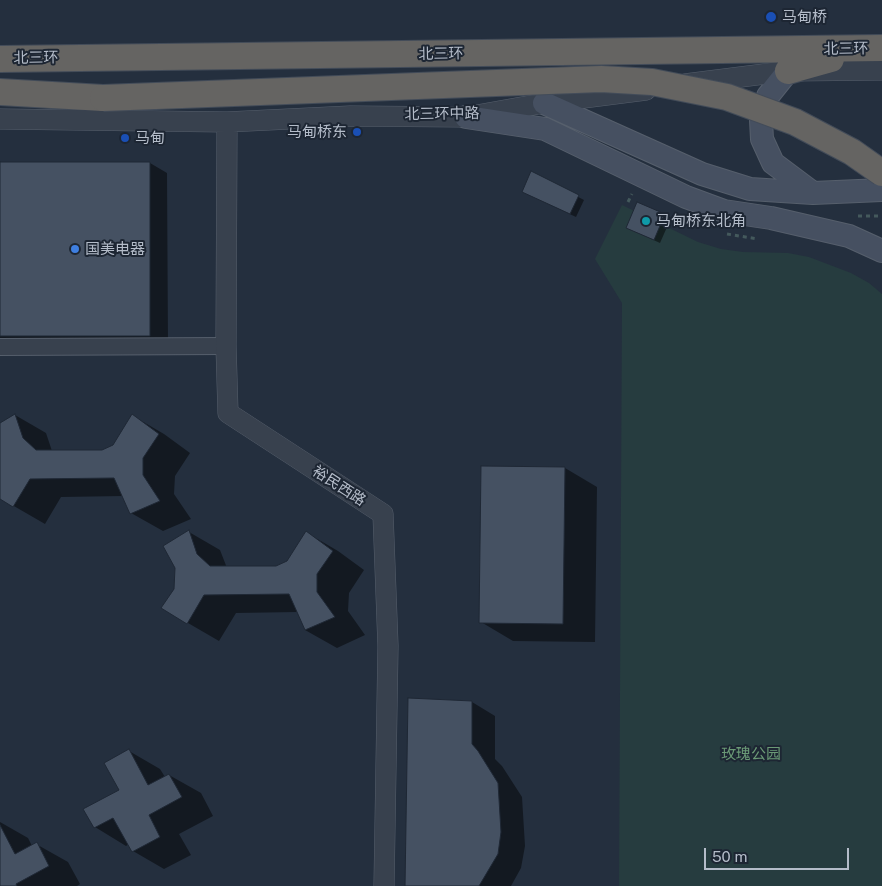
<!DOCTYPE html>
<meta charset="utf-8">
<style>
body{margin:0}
#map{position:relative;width:882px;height:886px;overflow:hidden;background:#242f3e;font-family:"Public Sans",sans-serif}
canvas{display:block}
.scale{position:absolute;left:704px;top:848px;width:145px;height:22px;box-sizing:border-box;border:2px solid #b4bcc9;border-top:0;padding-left:6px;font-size:15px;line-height:18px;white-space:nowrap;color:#b4bcc9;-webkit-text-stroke:4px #1d2633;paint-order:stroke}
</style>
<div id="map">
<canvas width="882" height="886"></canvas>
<div class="scale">50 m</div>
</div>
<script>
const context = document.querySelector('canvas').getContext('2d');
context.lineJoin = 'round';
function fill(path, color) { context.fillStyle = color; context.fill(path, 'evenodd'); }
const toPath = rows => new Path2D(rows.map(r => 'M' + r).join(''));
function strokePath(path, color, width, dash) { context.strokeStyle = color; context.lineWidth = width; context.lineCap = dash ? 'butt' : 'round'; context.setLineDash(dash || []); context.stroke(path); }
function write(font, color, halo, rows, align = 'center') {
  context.font = font + ' "Public Sans","Noto Sans SC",sans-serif'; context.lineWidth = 4; context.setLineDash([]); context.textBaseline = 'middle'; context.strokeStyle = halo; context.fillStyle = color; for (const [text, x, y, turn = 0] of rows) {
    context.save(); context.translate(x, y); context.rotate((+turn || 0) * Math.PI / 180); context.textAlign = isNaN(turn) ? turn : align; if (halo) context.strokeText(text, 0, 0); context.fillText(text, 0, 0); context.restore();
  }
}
const green = toPath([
 [622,205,698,242,721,249,743,252,788,253,809,257,851,273,869,283,882,294,882,886,619,886,622,303,595,259]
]);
const shadow = toPath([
 [0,163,150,163,167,173,168,345,0,346],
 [532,173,584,200,576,217,529,195],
 [638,203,671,218,660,243,627,228],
 [15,415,46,433,52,451,103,451,114,446,133,416,164,434,190,453,175,476,174,494,191,519,163,531,131,513,124,496,61,497,45,524,0,498,0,424],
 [565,468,597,487,595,642,513,641,481,622],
 [189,532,220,550,227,568,277,568,288,562,307,533,338,551,364,570,349,593,348,611,365,635,337,648,305,630,298,612,236,613,219,641,188,623,163,608,175,590],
 [472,702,495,716,495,759,502,766,522,797,525,846,521,868,511,886,407,886],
 [129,751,160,769,165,777,169,775,201,793,213,816,179,834,191,855,164,869,133,851,129,844,126,846,95,827,120,790],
 [0,822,28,838,32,846,36,844,68,862,80,884,77,886,0,886]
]);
const building = toPath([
 [0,162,150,162,150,336,0,336,0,162],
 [531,171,579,195,570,214,522,192,531,171],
 [637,202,665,214,654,240,626,228,637,202],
 [15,414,23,438,36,450,102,450,113,445,132,414,159,434,143,458,143,475,160,501,130,514,114,478,30,479,13,507,0,499,0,423,15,414],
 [481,466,565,467,563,624,479,623,481,466],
 [189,530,197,554,210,566,276,566,287,561,306,531,333,551,317,574,317,592,335,617,305,630,289,594,204,595,187,624,161,608,174,589,175,568,163,546,189,530],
 [408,698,472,701,472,744,478,751,498,783,501,832,498,854,479,886,405,886,408,698],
 [129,749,148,785,169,774,182,797,149,815,160,837,132,852,113,818,94,828,83,809,119,790,104,763,129,749],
 [0,825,15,854,37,842,49,866,16,884,17,886,0,886,0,825]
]);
const path = toPath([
 [628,202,632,194],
 [858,216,882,216],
 [727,234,758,239]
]);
const minor = toPath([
 [0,347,226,346]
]);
const tertiary = toPath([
 [685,84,788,71,882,70],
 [0,119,227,122,350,116,466,117,544,103,646,90],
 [227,122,226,346,228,413,383,514,388,646,384,886]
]);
const secondary = toPath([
 [788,71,768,96,761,120,762,139,773,163,813,193],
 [544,103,702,174,750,189,813,193,882,190],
 [466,117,545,129,686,197,724,211,771,218,849,236,882,251]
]);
const trunk = toPath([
 [0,59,882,48],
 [788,71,831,59],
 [0,92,103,98]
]);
const trunkBridge = toPath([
 [103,98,601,79,652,82,727,97,795,122,852,152,882,173]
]);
const markers = [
 [771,17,6,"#1a4fb4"],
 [357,132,5,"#1a4fb4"],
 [125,138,5,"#1a4fb4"],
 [646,221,5,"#0f9aa8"],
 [75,249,5,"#3f7fe0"]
];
const poiNames = [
 ["马甸桥",782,17],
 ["马甸桥东",347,132,"right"],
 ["马甸",135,138],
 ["马甸桥东北角",656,221],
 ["国美电器",85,249]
];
const streetNames = [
 ["北三环",846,49,-1],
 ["北三环",441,54,-1],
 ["北三环",36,58,-1],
 ["北三环中路",442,114,-1],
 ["裕民西路",339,486,33]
];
const parkNames = [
 ["玫瑰公园",751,754]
];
fill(green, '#263c3f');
fill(shadow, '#0007');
fill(building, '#455162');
strokePath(building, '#1f2835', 1);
strokePath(minor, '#565f6c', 18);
strokePath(tertiary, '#565f6c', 21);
strokePath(secondary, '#565f6c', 24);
strokePath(trunk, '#434c59', 28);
strokePath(path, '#44595c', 3, [4, 4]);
strokePath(minor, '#38414e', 16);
strokePath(tertiary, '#38414e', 20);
strokePath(secondary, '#465061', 22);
strokePath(trunk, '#656462', 26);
strokePath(trunkBridge, '#434c59', 28, []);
strokePath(trunkBridge, '#656462', 26);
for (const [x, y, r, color] of markers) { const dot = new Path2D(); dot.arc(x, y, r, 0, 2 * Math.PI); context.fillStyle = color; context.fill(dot); strokePath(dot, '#1d2633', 2); }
write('15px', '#b4bcc9', '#1d2633', poiNames, 'left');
write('15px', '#b4bcc9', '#1d2633', streetNames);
write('15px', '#6b9a76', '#1d2633', parkNames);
</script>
